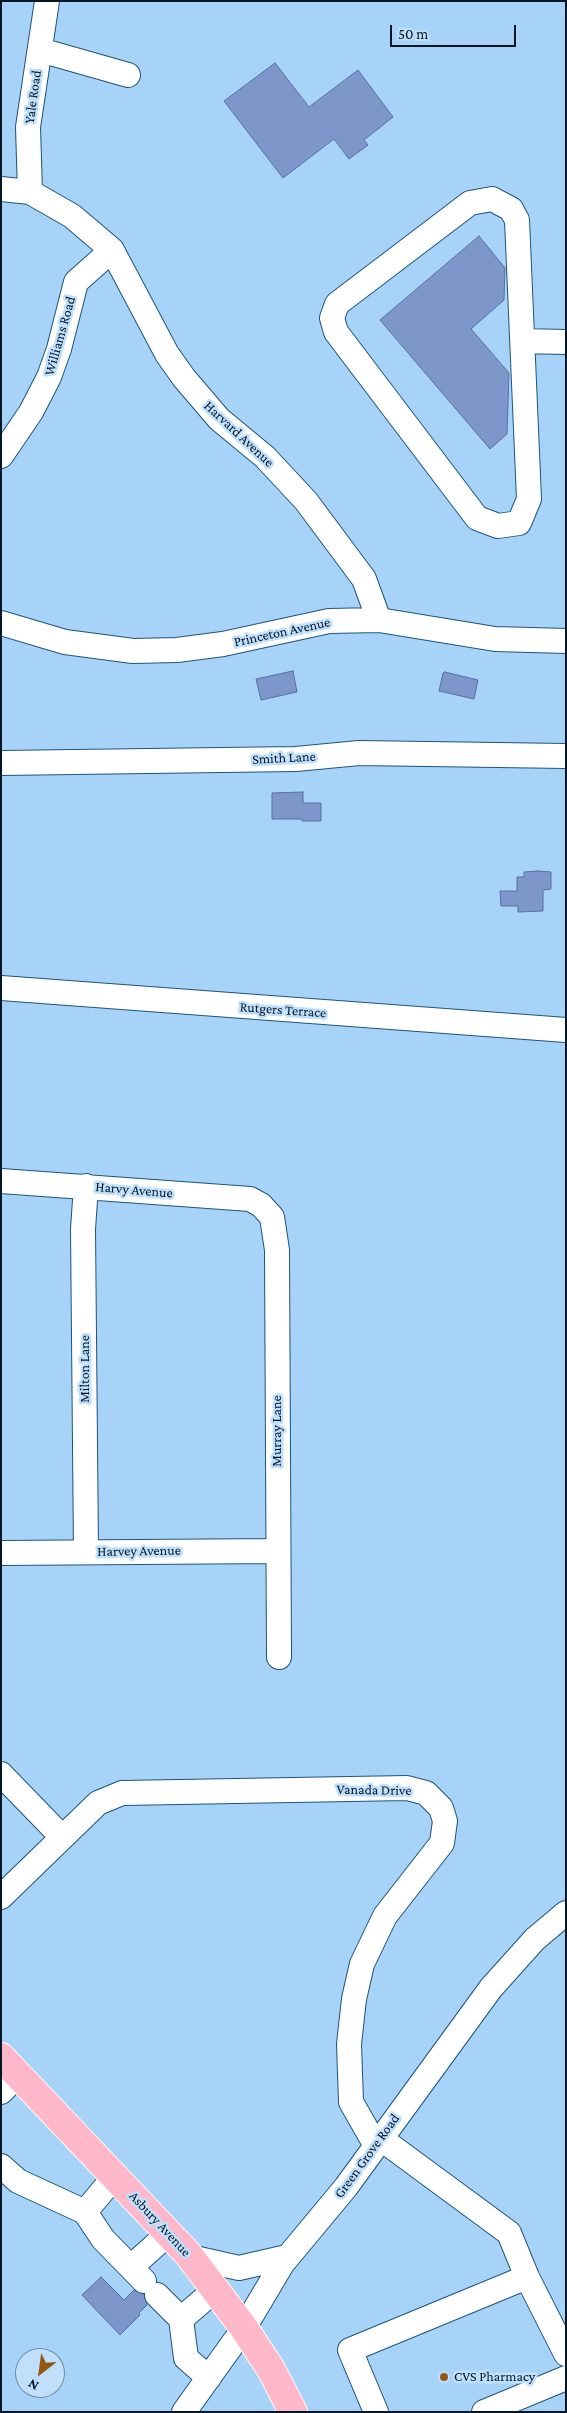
<!DOCTYPE html>
<style>
body{margin:0}
#map{position:relative;width:567px;height:2413px;overflow:hidden;background:#a8d3f8;font-family:"Crimson Pro",serif}
canvas{display:block}
.frame{position:absolute;inset:0;border:2px solid #021626;pointer-events:none}
.north{position:absolute;left:15px;top:2348px;width:50px;height:50px;box-sizing:border-box;background:#bfdffb;border:1px solid #738fa6;border-radius:50%;rotate:210deg;font-size:14px;font-weight:700;line-height:20px;text-align:center;color:#021626}
.north::after{content:'';display:block;margin:auto;width:18px;height:22px;background:#915814;clip-path:polygon(50% 0,100% 100%,50% 72%,0 100%)}
.scale{position:absolute;left:390px;top:25px;width:126px;height:22px;box-sizing:border-box;border:2px solid #021626;border-top:0;padding-left:6px;font-size:15px;line-height:18px;white-space:nowrap;color:#021626;-webkit-text-stroke:4px #bfdffb;paint-order:stroke}
</style>
<div id="map">
<canvas width="567" height="2413"></canvas>
<div class="frame"></div>
<div class="north">N</div>
<div class="scale">50 m</div>
</div>
<script>
const context = document.querySelector('canvas').getContext('2d');
context.lineJoin = 'round';
function fill(path, color) { context.fillStyle = color; context.fill(path, 'evenodd'); }
const toPath = rows => new Path2D(rows.map(r => 'M' + r).join(''));
function strokePath(path, color, width, dash) { context.strokeStyle = color; context.lineWidth = width; context.lineCap = dash ? 'butt' : 'round'; context.setLineDash(dash || []); context.stroke(path); }
function write(font, color, halo, rows, align = 'center') {
  context.font = font + ' "Crimson Pro",serif'; context.lineWidth = 5; context.setLineDash([]); context.textBaseline = 'middle'; context.strokeStyle = halo; context.fillStyle = color; for (const [text, x, y, turn = 0] of rows) {
    context.save(); context.translate(x, y); context.rotate((+turn || 0) * Math.PI / 180); context.textAlign = isNaN(turn) ? turn : align; if (halo) context.strokeText(text, 0, 0); context.fillText(text, 0, 0); context.restore();
  }
}
const building = toPath([
 [275,63,309,107,358,70,393,117,364,140,368,145,349,159,334,139,283,178,224,101,275,63],
 [479,236,505,268,504,300,471,329,509,373,507,434,490,449,380,320,479,236],
 [293,671,297,692,261,700,256,679,293,671],
 [445,672,478,680,474,699,439,691,443,673,445,672],
 [303,792,303,803,321,803,321,821,302,821,302,819,272,819,272,793,303,792],
 [538,871,551,872,551,889,543,890,543,911,518,912,518,906,501,906,500,891,517,891,517,877,524,877,524,872,538,871],
 [101,2277,124,2300,134,2290,144,2294,147,2305,139,2313,140,2315,120,2335,82,2295,101,2277]
]);
const minor = toPath([
 [40,50,128,75],
 [1,189,30,192,72,216,112,250,167,354,184,378,219,419,265,457,306,501,364,579,379,620],
 [30,192,28,127,47,1],
 [492,199,511,209,517,220,529,499,519,523,498,526,477,518,336,332,332,318,337,304,470,203,492,199],
 [523,341,566,342],
 [1,456,31,412,49,377,59,349,76,282,112,250],
 [1,623,65,642,133,651,177,650,223,644,329,621,379,620,495,639,566,641],
 [1,763,296,759,359,753,566,756],
 [1,988,566,1030],
 [1,1181,250,1199,261,1205,272,1217,277,1250,279,1657],
 [86,1552,83,1229,86,1186],
 [1,1553,277,1551],
 [1,1774,62,1837],
 [1,1897,98,1803,122,1793,407,1788,426,1793,441,1808,445,1821,442,1843,385,1916,362,1964,354,1999,349,2044,351,2102,375,2144],
 [1,2092,18,2075],
 [380,2138,509,2233,527,2277,566,2354],
 [1,2166,18,2181,85,2212,103,2239,144,2281],
 [85,2212,115,2176],
 [190,2257,239,2268,287,2257],
 [131,2267,169,2233],
 [157,2295,181,2319],
 [209,2378,186,2358,181,2319,215,2290],
 [184,2412,244,2328,282,2264,346,2187,491,1988,535,1939,566,1913],
 [376,2412,350,2350,527,2277],
 [484,2412,566,2378]
]);
const major = toPath([
 [1,2057,188,2254,244,2328,272,2371,293,2412]
]);
const markers = [
 [444,2377,5,"#915814"]
];
const streetNames = [
 ["Yale Road",33,97,-82],
 ["Williams Road",60,336,-74],
 ["Harvard Avenue",239,434,43],
 ["Princeton Avenue",282,632,-12],
 ["Smith Lane",284,758,-3],
 ["Rutgers Terrace",283,1010,4],
 ["Harvy Avenue",134,1190,5],
 ["Milton Lane",85,1369,-90],
 ["Murray Lane",277,1431,-90],
 ["Harvey Avenue",139,1551,-1],
 ["Vanada Drive",374,1790,1],
 ["Green Grove Road",367,2156,-54],
 ["Asbury Avenue",160,2224,47]
];
const poiNames = [
 ["CVS Pharmacy",454,2377]
];
fill(building, '#7e97cb');
strokePath(building, '#566fa2', 1);
strokePath(minor, '#1e547b', 26);
strokePath(major, '#fff', 30);
strokePath(minor, '#fff', 24);
strokePath(major, '#ffb7ca', 28);
for (const [x, y, r, color] of markers) { const dot = new Path2D(); dot.arc(x, y, r, 0, 2 * Math.PI); context.fillStyle = color; context.fill(dot); strokePath(dot, '#bfdffb', 2); }
write('14px', '#021626', '#bfdffb', streetNames);
write('14px', '#021626', '#bfdffb', poiNames, 'left');
</script>
